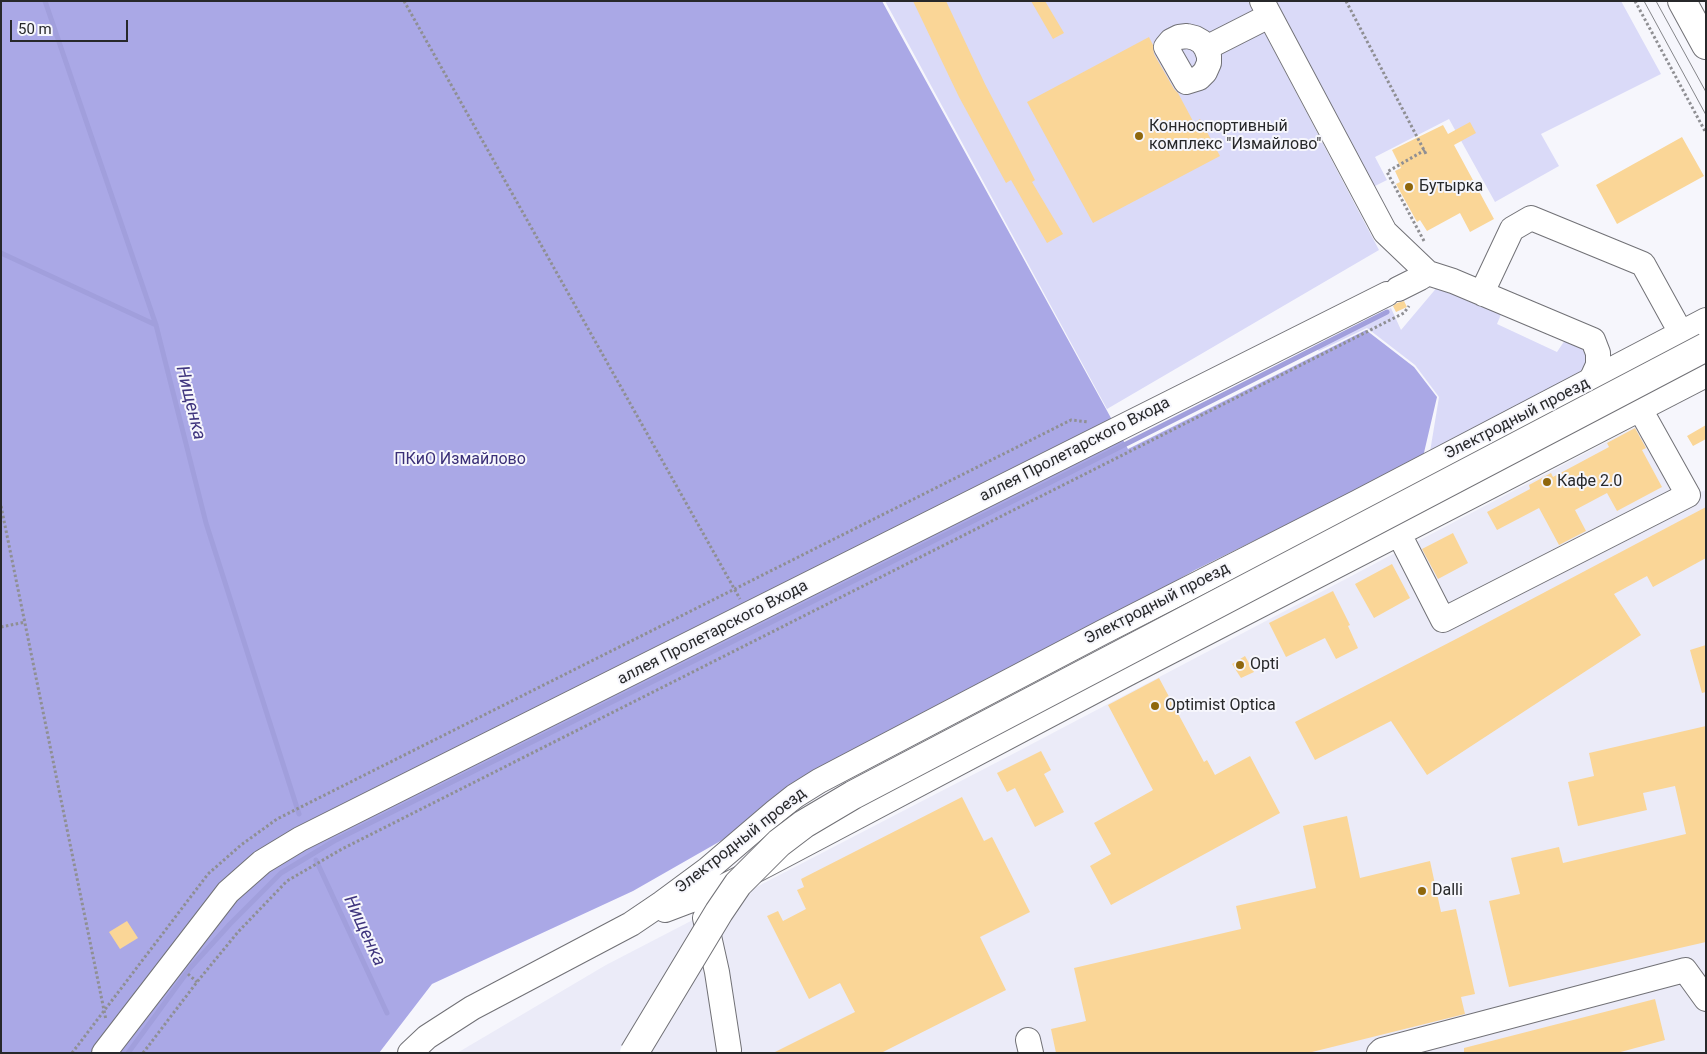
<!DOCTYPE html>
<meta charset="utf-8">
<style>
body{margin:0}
#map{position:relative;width:1707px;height:1054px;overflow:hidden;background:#f6f6fc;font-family:Roboto,sans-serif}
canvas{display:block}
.frame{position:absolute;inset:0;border:2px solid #27282a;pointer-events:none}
.scale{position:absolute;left:10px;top:20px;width:118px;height:22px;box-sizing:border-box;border:2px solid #27282a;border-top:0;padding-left:6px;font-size:15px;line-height:18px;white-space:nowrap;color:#27282a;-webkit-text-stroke:4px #f6f6fc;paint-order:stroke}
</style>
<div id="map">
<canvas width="1707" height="1054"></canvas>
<div class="frame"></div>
<div class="scale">50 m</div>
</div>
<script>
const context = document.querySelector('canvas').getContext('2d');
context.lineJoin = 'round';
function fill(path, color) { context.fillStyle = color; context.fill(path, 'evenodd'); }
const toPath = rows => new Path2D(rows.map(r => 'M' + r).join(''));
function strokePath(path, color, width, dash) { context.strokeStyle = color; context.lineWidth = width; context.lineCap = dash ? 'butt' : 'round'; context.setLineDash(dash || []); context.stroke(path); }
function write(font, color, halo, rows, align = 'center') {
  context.font = font + ' Roboto,sans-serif'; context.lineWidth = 4; context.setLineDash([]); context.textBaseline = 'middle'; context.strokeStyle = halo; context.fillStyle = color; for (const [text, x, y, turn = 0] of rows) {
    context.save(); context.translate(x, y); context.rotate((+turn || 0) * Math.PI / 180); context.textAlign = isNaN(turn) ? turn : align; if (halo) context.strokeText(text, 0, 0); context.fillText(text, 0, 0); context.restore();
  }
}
const built = toPath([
 [1654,417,1695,494,1706,490,1706,1053,457,1053,606,965,1009,756]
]);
const green = toPath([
 [885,1,1248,1,1379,250,1107,409],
 [1273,1,1621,1,1661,74,1541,134,1559,166,1495,202,1449,119,1375,157,1387,180,1371,188],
 [1439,285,1502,312,1497,324,1557,352,1565,340,1587,350,1590,360,1585,373,1429,458,1439,397,1415,365,1367,328,1319,351,1314,346,1391,308,1401,330]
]);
const forest = toPath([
 [1,1,882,1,1128,449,1366,330,1414,367,1437,397,1423,457,1195,570,633,891,432,984,379,1053,1,1053]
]);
const stream = toPath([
 [45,1,156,325,206,523,299,814],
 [1,253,156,325],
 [316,860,387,1013],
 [128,1053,191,967,230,924,281,873,334,841,1047,484,1387,312]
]);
const building = toPath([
 [913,1,946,1,985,84,1035,180,1032,182,1063,234,1047,243,1011,180,1006,183,959,97],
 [1031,1,1045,1,1064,33,1053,39],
 [1149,37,1153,45,1154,54,1174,89,1178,93,1194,123,1200,119,1220,156,1093,223,1027,102],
 [1470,122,1476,133,1454,145,1494,219,1470,232,1460,213,1427,231,1420,220,1417,222,1396,184,1400,182,1395,171,1401,168,1392,150,1443,125,1448,134],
 [1682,137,1704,176,1617,224,1596,185],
 [1404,301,1407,307,1396,312,1393,306,1397,303],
 [1706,425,1706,439,1693,446,1687,436],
 [1635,428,1646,448,1642,450,1662,487,1617,511,1607,493,1575,510,1586,531,1559,545,1539,508,1497,530,1487,512,1530,489,1529,485,1551,473,1553,477,1609,447,1607,443],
 [1706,507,1706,558,1653,587,1647,576,1614,594,1641,635,1427,775,1391,721,1315,760,1295,722,1458,638],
 [1453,533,1468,563,1438,579,1422,549],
 [1392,564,1410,598,1374,618,1355,584],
 [1333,591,1350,625,1348,626,1358,648,1336,659,1325,638,1286,657,1269,623],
 [1706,645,1706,692,1702,693,1690,650],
 [1245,656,1254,672,1241,678,1232,664],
 [1159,678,1204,762,1207,760,1215,775,1250,756,1280,813,1111,905,1090,866,1111,854,1094,823,1153,790,1108,705],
 [1706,726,1706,942,1509,987,1489,901,1520,894,1511,858,1559,847,1563,863,1686,834,1675,786,1643,793,1647,810,1578,826,1568,782,1594,776,1589,753],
 [1041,751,1051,770,1044,774,1064,812,1035,827,1015,788,1007,792,997,773],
 [962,797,984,841,992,837,1030,912,980,937,1006,990,881,1053,773,1053,855,1012,840,983,809,999,767,916,778,911,783,921,806,909,797,890,804,887,801,879],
 [1347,816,1360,878,1430,861,1441,912,1456,909,1475,994,1461,997,1465,1014,1308,1053,1056,1053,1051,1029,1086,1021,1074,968,1241,929,1236,906,1316,888,1303,826],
 [127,921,138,938,120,949,109,932],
 [1655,999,1665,1040,1617,1053,1464,1053,1464,1048]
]);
const path = toPath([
 [404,1,740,599],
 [1346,1,1426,154],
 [1635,1,1706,133],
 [1424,241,1387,172,1425,150],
 [1,506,106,1020],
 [1,627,25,622],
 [188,974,197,982],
 [72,1053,208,874,241,845,277,819,1071,420,1089,422],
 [143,1053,197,982,238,932,287,881,342,849,1404,313,1409,306]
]);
const minor = toPath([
 [1262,1,1385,232,1428,273,1453,281,1593,340,1598,353,1598,365,1593,376,1588,383],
 [1187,36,1195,38,1202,42,1206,48,1209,56,1209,63,1205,72,1199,78,1186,82,1166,47,1171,41,1179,37,1187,36],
 [1206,48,1269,16],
 [1398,289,1420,278,1428,273],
 [1483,294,1487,282,1512,229,1531,218,1643,264,1681,333],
 [1399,534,1443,620,1688,495,1640,409],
 [665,910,715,891,766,865,1129,673,1706,375],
 [705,918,717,972,729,1050],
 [1028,1040,1031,1053],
 [104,1053,228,892,262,862,300,839,1387,294],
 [410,1053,427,1037,472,1008,631,924,662,903,708,869,776,811,795,796,819,781,1103,632,1358,502,1706,320],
 [1379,1053,1382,1050,1685,970,1706,999]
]);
const major = toPath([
 [1682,1,1706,45]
]);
const tram = toPath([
 [1644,1,1706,115],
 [1656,1,1706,92]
]);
const majorBridge = toPath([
 [634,1053,719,912,738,884,779,843,804,824,853,795,1706,347]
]);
const markers = [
 [1139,136,5,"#8f670c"],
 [1409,187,5,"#8f670c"],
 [1547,482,5,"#8f670c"],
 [1240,665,5,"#8f670c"],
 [1155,706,5,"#8f670c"],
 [1422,891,5,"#8f670c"]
];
const poiNames = [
 ["Конноспортивный",1149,127],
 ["комплекс \"Измайлово\"",1149,145],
 ["Бутырка",1419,187],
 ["Кафе 2.0",1557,482],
 ["Opti",1250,665],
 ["Optimist Optica",1165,706],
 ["Dalli",1432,891]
];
const streetNames = [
 ["Электродный проезд",1517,419,-27],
 ["аллея Пролетарского Входа",1075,450,-27],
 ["Электродный проезд",1157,604,-27],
 ["аллея Пролетарского Входа",713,633,-27],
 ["Электродный проезд",741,841,-38]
];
const parkNames = [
 ["ПКиО Измайлово",460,460]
];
const waterNames = [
 ["Нищенка",190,403,76],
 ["Нищенка",364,931,65]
];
fill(built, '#ebebf8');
fill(green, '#dadaf8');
fill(forest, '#aaa8e6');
strokePath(stream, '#a19fdc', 5);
fill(building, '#fad697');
strokePath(minor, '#717176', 26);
strokePath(major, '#717176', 30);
strokePath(path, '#8f8f93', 3, [2.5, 2.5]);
strokePath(minor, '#fff', 24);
strokePath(major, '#fff', 28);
strokePath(tram, '#848589', 1);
strokePath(majorBridge, '#717176', 30, []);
strokePath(majorBridge, '#fff', 28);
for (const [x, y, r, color] of markers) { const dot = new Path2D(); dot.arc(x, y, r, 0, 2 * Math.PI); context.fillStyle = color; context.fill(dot); strokePath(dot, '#f6f6fc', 2); }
write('16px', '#27282a', '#f6f6fc', poiNames, 'left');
write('16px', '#27282a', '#f6f6fc', streetNames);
write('16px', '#3a2f77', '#f6f6fc', parkNames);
write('italic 18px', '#3f357e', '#f6f6fc', waterNames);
</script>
